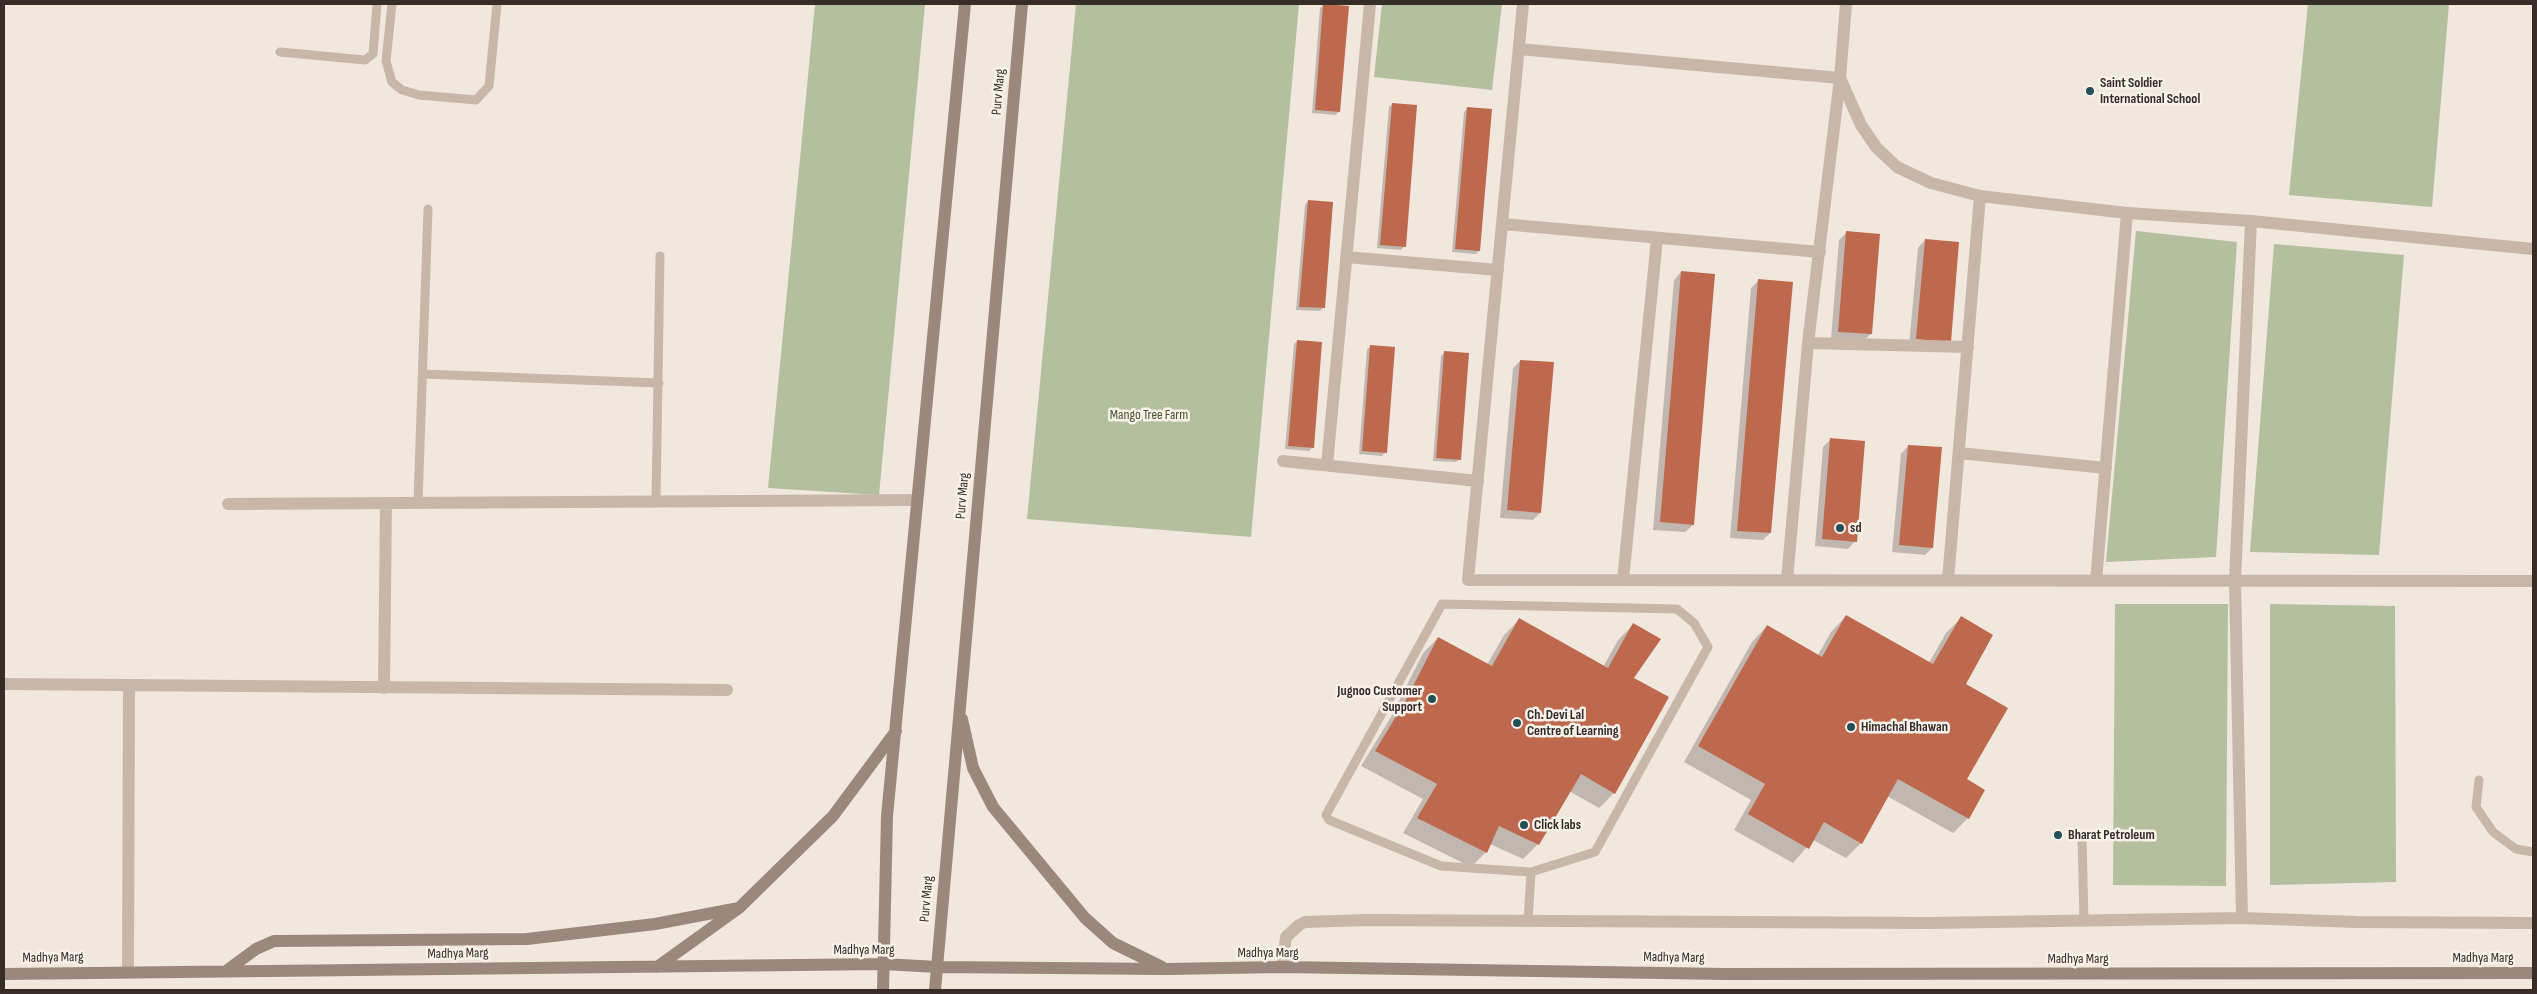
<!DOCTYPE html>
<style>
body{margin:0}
#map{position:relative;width:2537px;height:994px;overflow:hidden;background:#f0e7dd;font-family:"Sofia Sans Condensed",sans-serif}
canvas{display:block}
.frame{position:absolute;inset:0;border:5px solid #362d29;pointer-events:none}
</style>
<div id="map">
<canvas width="2537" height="994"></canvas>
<div class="frame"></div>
</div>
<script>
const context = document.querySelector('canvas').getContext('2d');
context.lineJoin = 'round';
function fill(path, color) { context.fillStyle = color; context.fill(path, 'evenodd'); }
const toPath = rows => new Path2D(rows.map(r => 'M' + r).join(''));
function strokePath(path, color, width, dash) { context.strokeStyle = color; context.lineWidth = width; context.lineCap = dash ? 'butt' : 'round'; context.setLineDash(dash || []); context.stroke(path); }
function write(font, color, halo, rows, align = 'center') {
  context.font = font + ' "Sofia Sans Condensed",sans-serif'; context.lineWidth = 5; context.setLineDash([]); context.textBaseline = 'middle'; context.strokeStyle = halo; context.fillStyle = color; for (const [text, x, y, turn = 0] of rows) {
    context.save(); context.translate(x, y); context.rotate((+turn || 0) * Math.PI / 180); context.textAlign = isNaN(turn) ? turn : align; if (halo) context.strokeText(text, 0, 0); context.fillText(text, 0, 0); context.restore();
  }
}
const green = toPath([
 [815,4,925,4,879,495,768,488],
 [1076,4,1299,4,1251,537,1027,519],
 [1382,4,1502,4,1492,90,1374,77],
 [2308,4,2449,4,2432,207,2289,195],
 [2136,231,2237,242,2216,557,2106,562],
 [2274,244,2404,255,2379,555,2250,552],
 [2115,604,2228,604,2226,886,2113,885],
 [2270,604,2395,606,2396,882,2270,885]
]);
const shadow = toPath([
 [1324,5,1339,112,1335,115,1312,113,1320,8],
 [1392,104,1404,246,1401,250,1377,248,1389,107],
 [1467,108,1479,251,1476,254,1452,252,1464,112],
 [1308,201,1323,308,1320,311,1296,310,1305,205],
 [1847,232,1871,334,1863,341,1831,339,1839,240],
 [1925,240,1949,342,1909,346,1918,248],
 [1681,272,1693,525,1685,532,1653,530,1674,280],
 [1759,280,1770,533,1763,540,1730,538,1751,288],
 [1297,341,1321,343,1312,448,1309,451,1285,449,1294,344],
 [1371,346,1385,453,1382,456,1359,454,1367,349],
 [1445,352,1460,459,1456,462,1433,461,1441,356],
 [1520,361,1540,513,1533,520,1500,518,1513,368],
 [1831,439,1855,541,1848,549,1815,546,1823,447],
 [1908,446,1932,548,1925,555,1892,552,1901,454],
 [1846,616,1929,663,1946,633,1961,618,1968,818,1953,833,1887,796,1861,843,1846,858,1813,840,1793,863,1734,830,1751,800,1684,762,1752,642,1767,626,1818,655,1831,632],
 [1519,620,1603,667,1618,640,1634,624,1632,678,1614,793,1599,808,1569,791,1538,844,1523,859,1490,844,1486,852,1471,867,1403,833,1423,799,1361,766,1391,717,1423,653,1438,638,1487,665,1504,635]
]);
const building = toPath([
 [1323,4,1349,6,1340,112,1315,110],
 [1392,103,1417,105,1406,247,1380,245],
 [1467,107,1492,109,1480,251,1455,249],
 [1308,200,1333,202,1325,308,1299,307],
 [1846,231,1880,234,1872,334,1838,332],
 [1925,239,1959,242,1951,342,1916,339],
 [1681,271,1715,274,1694,525,1660,522],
 [1758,279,1793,282,1771,533,1737,531],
 [1297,340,1322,342,1314,448,1288,446],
 [1370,345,1395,347,1387,453,1362,451],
 [1444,351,1469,353,1461,460,1436,458],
 [1520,360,1554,362,1541,513,1507,510],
 [1830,438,1865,441,1857,542,1822,539],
 [1908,445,1942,447,1933,548,1899,545],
 [1846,615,1933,664,1961,616,1993,635,1966,684,2008,708,1967,779,1985,790,1969,819,1898,779,1862,844,1824,822,1809,849,1748,814,1765,784,1698,746,1767,625,1822,657],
 [1519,618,1608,668,1633,623,1661,639,1634,678,1669,697,1615,794,1581,774,1539,845,1499,826,1487,853,1417,818,1437,784,1375,751,1406,700,1438,637,1492,666]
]);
const service = toPath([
 [392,4,386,61,392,82,402,90,419,95,476,100,489,86,497,4],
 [280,52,365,60,373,54,377,4],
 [423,374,659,383],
 [656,501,660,256],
 [418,503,428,209],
 [2479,780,2476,807,2493,832,2516,849,2533,852],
 [2082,836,2084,922],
 [1528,921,1531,872,1441,866,1329,820,1326,815,1442,604,1677,609,1694,623,1708,647,1595,852,1531,872]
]);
const minor = toPath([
 [1523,4,1468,580,2533,581],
 [1519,49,1840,78,1808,343,1787,580],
 [1502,224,1820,252],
 [1346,257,1498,270],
 [1808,343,1968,347],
 [1959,453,2106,468],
 [1283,461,1478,481],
 [1327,465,1370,4],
 [228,504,917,500],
 [1623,580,1657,239],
 [1948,580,1980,196],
 [2096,581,2127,213],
 [4,684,727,690],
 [384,688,386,503],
 [128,972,129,686]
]);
const tertiary = toPath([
 [1846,4,1840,78,1861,125,1876,147,1897,167,1931,183,1980,196,2127,213,2251,221,2533,249],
 [2242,918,2235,581,2251,221],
 [1282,967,1286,937,1299,925,1305,922,1367,920,1930,923,2242,918,2356,922,2533,923]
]);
const secondary = toPath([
 [962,719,973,768,993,807,1085,918,1113,943,1162,967],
 [657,967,739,908,833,816,896,731],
 [226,971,256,949,274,941,527,939,655,924,739,908],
 [4,974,884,964,937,967,1166,969,1282,967,1725,974,2533,973],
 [883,990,887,816,965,4],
 [935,990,1022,4]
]);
const markers = [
 [2090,91,5,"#215154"],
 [1840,528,5,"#215154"],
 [1432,699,5,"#215154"],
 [1517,723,5,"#215154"],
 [1851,727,5,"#215154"],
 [1524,825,5,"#215154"],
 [2058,835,5,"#215154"]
];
const poiNames = [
 ["Saint Soldier",2100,83],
 ["International School",2100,99],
 ["sd",1850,528],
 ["Jugnoo Customer",1422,691,"right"],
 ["Support",1422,707,"right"],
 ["Ch. Devi Lal",1527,715],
 ["Centre of Learning",1527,731],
 ["Himachal Bhawan",1861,727],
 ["Click labs",1534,825],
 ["Bharat Petroleum",2068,835]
];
const streetNames = [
 ["Purv Marg",999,92,-85],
 ["Purv Marg",963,496,-85],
 ["Purv Marg",927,899,-85],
 ["Madhya Marg",864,950],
 ["Madhya Marg",1268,953],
 ["Madhya Marg",458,954,-1],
 ["Madhya Marg",53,958,-1],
 ["Madhya Marg",1674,958,1],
 ["Madhya Marg",2483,958],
 ["Madhya Marg",2078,959]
];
const parkNames = [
 ["Mango Tree Farm",1149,415]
];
fill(green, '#b4bf9e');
fill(shadow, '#0003');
fill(building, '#be684d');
strokePath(service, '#c8b7a9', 9);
strokePath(minor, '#c8b7a9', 12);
strokePath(tertiary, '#c8b7a9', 12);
strokePath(secondary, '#9b877b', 12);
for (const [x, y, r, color] of markers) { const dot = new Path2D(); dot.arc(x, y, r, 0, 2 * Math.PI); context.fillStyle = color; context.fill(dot); strokePath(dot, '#f8f1e9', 2); }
write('bold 14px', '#362d29', '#f8f1e9', poiNames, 'left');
write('14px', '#362d29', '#f8f1e9', streetNames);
write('14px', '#45522e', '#f8f1e9', parkNames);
</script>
